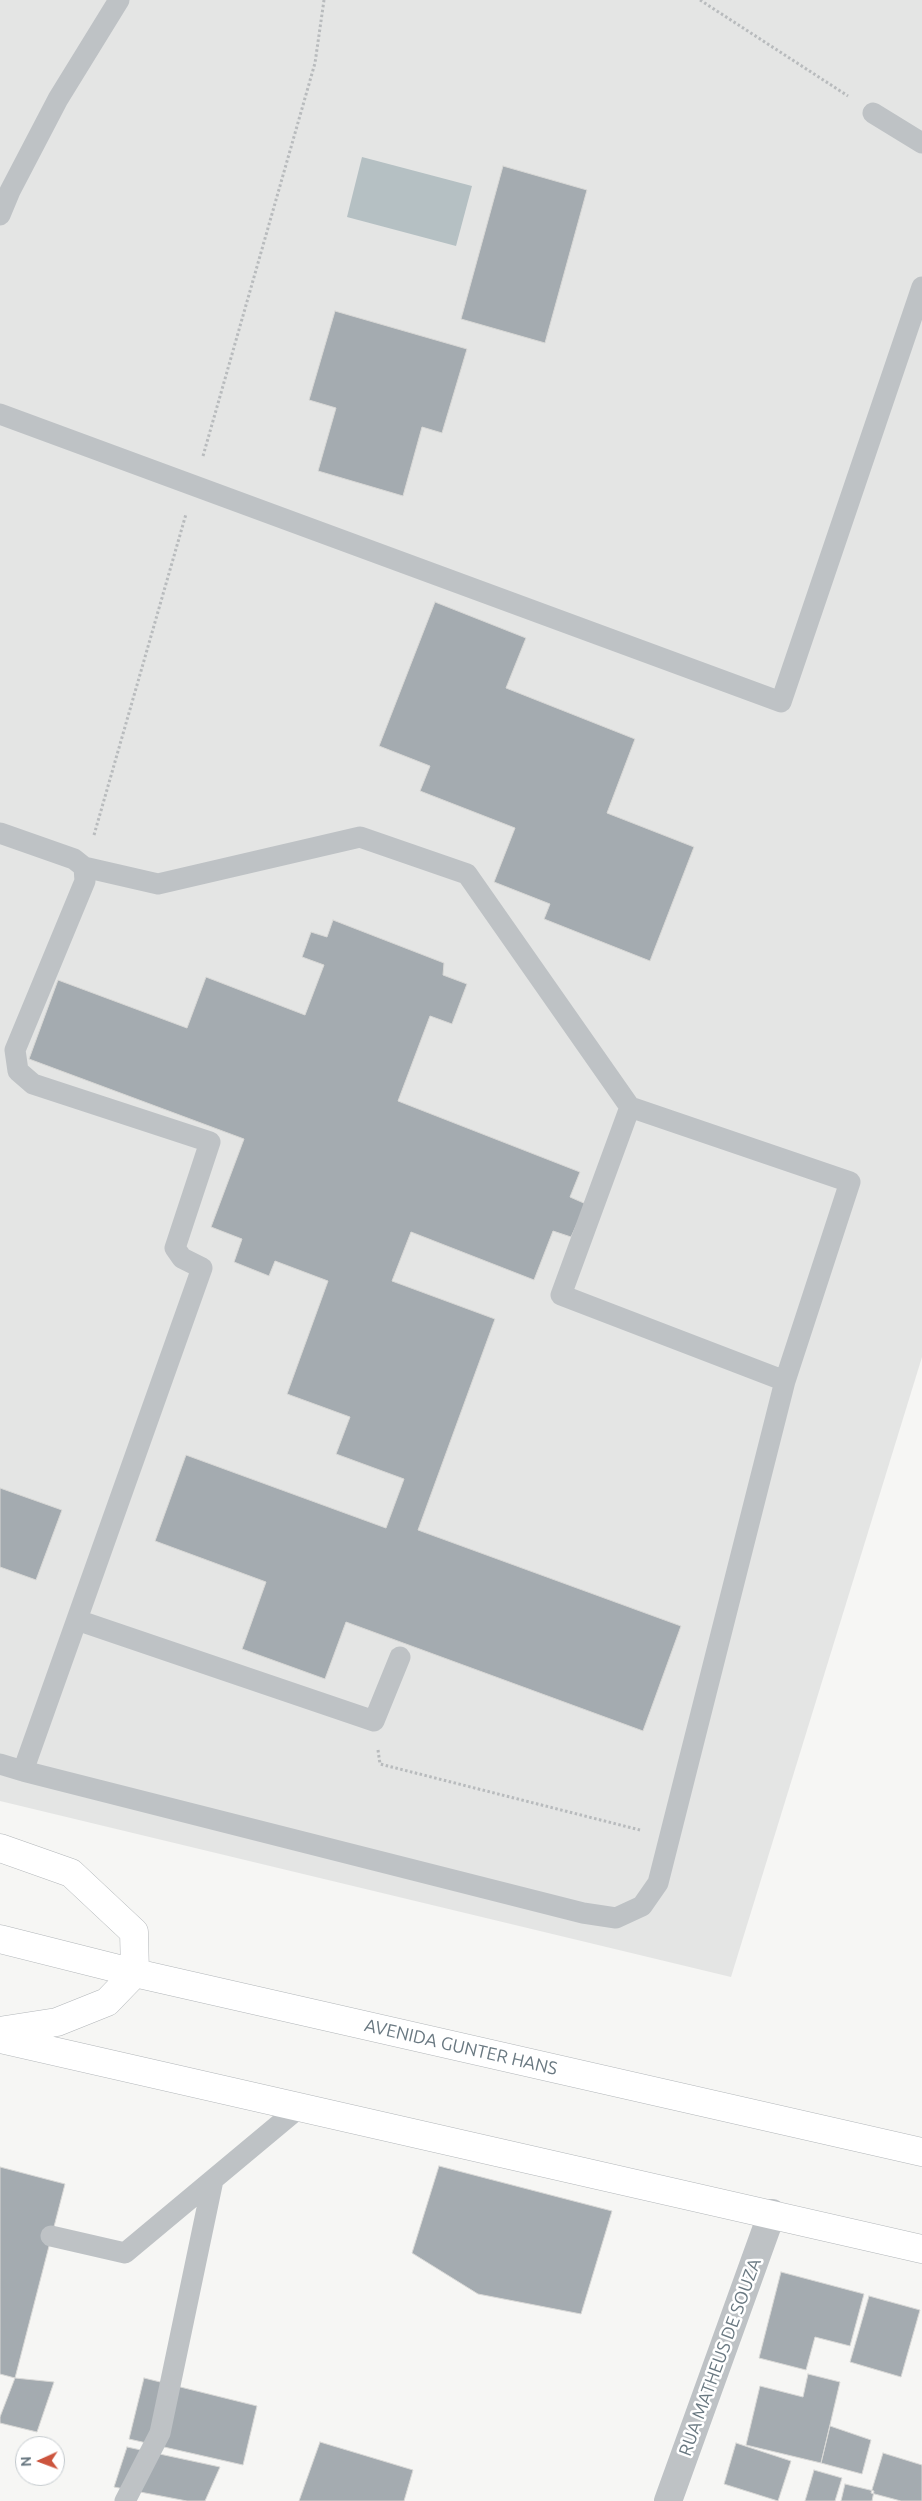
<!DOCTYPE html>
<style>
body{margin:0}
#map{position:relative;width:922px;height:2501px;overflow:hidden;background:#f6f6f4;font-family:Ubuntu,sans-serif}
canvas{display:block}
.north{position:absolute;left:15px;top:2436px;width:50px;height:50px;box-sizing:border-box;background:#fff;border:1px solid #c3c9cd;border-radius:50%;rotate:268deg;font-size:14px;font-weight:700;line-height:20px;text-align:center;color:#697881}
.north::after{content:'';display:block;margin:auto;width:18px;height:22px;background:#cc553e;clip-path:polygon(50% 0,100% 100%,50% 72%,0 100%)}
</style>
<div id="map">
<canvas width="922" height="2501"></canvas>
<div class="north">N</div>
</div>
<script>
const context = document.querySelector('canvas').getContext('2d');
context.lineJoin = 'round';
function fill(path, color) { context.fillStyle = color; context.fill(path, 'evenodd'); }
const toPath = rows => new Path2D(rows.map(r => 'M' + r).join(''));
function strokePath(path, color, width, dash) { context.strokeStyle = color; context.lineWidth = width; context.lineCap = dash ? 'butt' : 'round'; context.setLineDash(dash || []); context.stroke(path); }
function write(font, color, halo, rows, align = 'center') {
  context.font = font + ' Ubuntu,sans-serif'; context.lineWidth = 5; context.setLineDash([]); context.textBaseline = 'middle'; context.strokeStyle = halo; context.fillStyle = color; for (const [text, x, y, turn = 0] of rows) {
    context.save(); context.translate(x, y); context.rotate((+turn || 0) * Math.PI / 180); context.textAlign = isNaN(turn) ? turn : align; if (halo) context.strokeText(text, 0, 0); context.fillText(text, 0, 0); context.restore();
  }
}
const built = toPath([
 [0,0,922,0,922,1357,731,1977,0,1801]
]);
const water = toPath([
 [362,157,472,186,456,246,347,217]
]);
const building = toPath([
 [503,166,587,190,545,343,461,319,503,166],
 [335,311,467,349,442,433,422,427,403,496,318,471,336,408,309,400,335,311],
 [435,602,526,638,506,688,635,739,607,813,694,847,650,961,544,919,550,904,494,882,515,828,420,791,430,766,379,746,435,602],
 [333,920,444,963,443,975,467,984,452,1024,430,1016,398,1101,580,1172,570,1197,586,1204,571,1237,553,1231,534,1280,411,1232,392,1281,495,1319,418,1530,681,1626,643,1731,346,1622,325,1679,242,1649,266,1582,155,1541,186,1455,386,1528,404,1479,336,1454,350,1417,287,1394,328,1281,275,1261,269,1276,234,1262,242,1239,211,1227,244,1139,29,1059,58,980,187,1028,206,977,305,1015,324,965,302,957,311,932,327,937,333,920],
 [0,1488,62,1510,36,1580,0,1567,0,1488],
 [439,2166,612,2211,581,2314,478,2294,412,2253,439,2166],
 [0,2167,65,2184,15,2378,0,2374,0,2167],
 [781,2272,864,2294,850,2346,815,2337,806,2370,759,2358,781,2272],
 [869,2296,920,2310,901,2377,850,2362,869,2296],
 [808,2374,840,2382,821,2463,746,2445,760,2386,803,2397,808,2374],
 [15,2378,54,2382,37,2432,0,2423,0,2417,15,2378],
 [144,2378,257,2406,243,2465,129,2439,144,2378],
 [830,2426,871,2440,862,2474,821,2463,830,2426],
 [320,2442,413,2470,404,2501,299,2501,320,2442],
 [736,2443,791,2461,778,2501,724,2484,736,2443],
 [127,2447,220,2467,205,2501,187,2501,114,2487,127,2447],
 [883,2453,922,2465,922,2501,901,2501,871,2493,883,2453],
 [814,2470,842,2478,835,2501,805,2501,814,2470],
 [845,2484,874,2491,872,2501,841,2501,845,2484]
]);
const path = toPath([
 [700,0,848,96],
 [203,456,315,63,324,0],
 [94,835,186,514],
 [378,1750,380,1764,640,1830]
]);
const lane = toPath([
 [873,113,922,143],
 [0,215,10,191,58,99,119,0],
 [0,414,781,702,922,287],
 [0,833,74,859,84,867,85,881,15,1050,18,1071,33,1084,210,1142,175,1248,182,1258,202,1268,23,1771,0,1764],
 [630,1107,561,1295,785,1381],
 [77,1620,374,1721,400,1657],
 [23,1771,583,1913,616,1918,642,1906,658,1883,785,1381,850,1182,630,1107,467,874,360,837,158,884,84,867],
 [51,2236,125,2253,300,2107],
 [125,2501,160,2433,213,2180]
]);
const street = toPath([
 [668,2501,772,2213]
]);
const primary = toPath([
 [0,1848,71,1873,134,1932,135,1973,107,2002,57,2022,0,2031],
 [0,1939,135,1973,922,2152],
 [0,2039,922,2249]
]);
const streetNames = [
 ["AVENIDA GUNTER HANS",461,2047,13],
 ["RUA MATHEUS DE SOUZA",720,2357,-70]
];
fill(built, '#e4e5e4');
fill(water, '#b5c0c3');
fill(building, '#a4abb0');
strokePath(building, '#d8d8d6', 1);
strokePath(primary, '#b2b6b9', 29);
strokePath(path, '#b8bbbd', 3, [2.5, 2.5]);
strokePath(lane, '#bec2c5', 21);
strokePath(street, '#bec2c5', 28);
strokePath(primary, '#fff', 28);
write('18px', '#697881', '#fff', streetNames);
</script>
